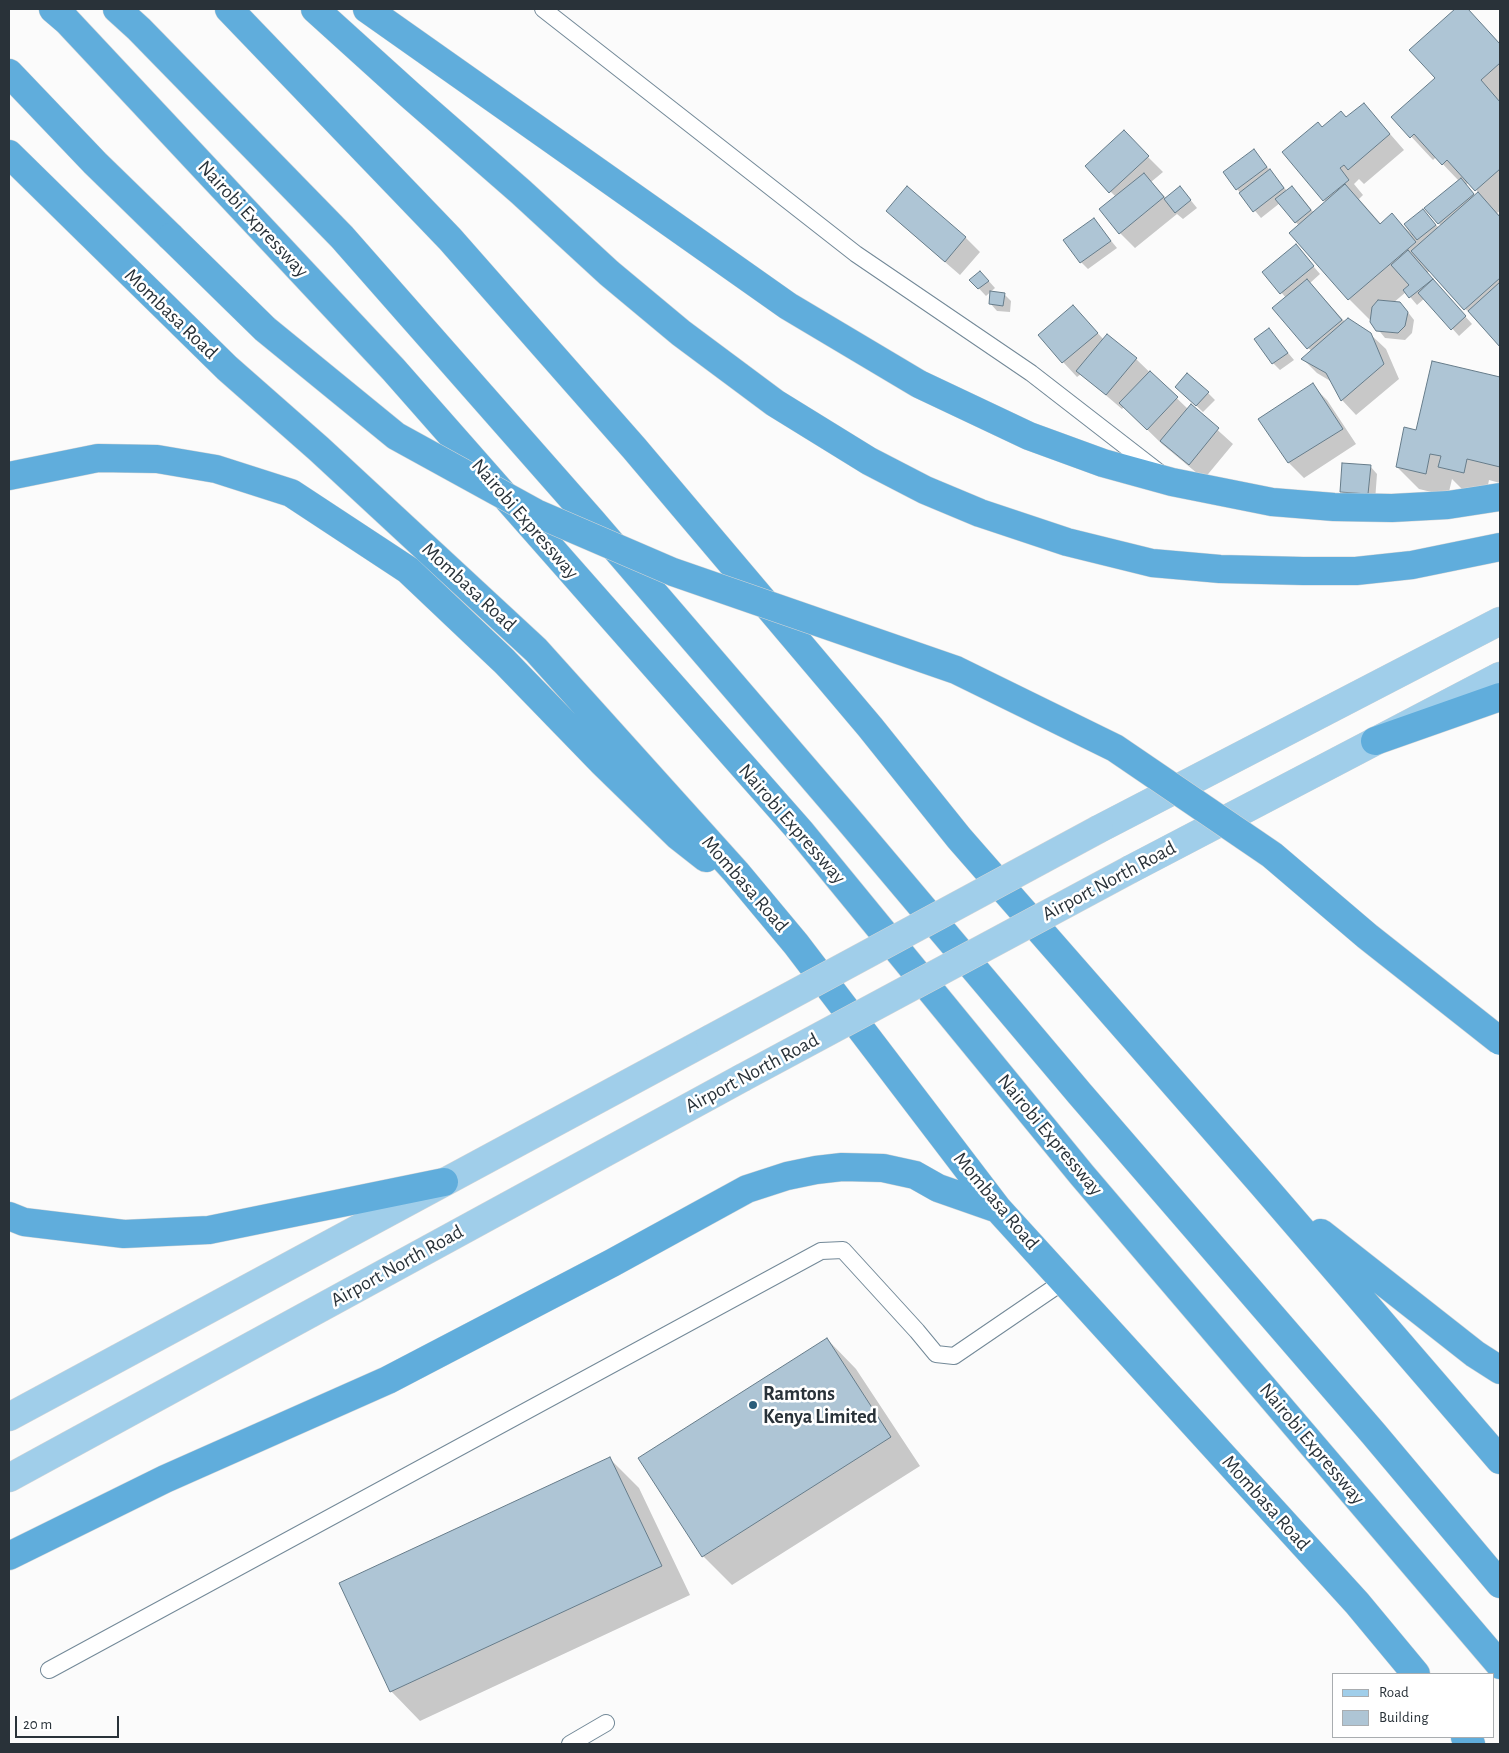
<!DOCTYPE html>
<style>
body{margin:0}
#map{position:relative;width:1509px;height:1753px;overflow:hidden;background:#fbfbfb;font-family:"Alegreya Sans",sans-serif}
canvas{display:block}
.frame{position:absolute;inset:0;border:10px solid #293239;pointer-events:none}
.legend{position:absolute;left:1332px;top:1673px;width:162px;height:65px;box-sizing:border-box;background:#fff;border:1px solid #a9adb0;margin:0;padding:6px 9px;list-style:none;font-size:15px;color:#293239}
.legend li{display:flex;align-items:center;gap:10px;height:25px}
.legend b{width:25px;border:1px solid #a9adb0}
.scale{position:absolute;left:15px;top:1716px;width:104px;height:22px;box-sizing:border-box;border:2px solid #293239;border-top:0;padding-left:6px;font-size:15px;line-height:18px;white-space:nowrap;color:#293239;-webkit-text-stroke:4px #fff;paint-order:stroke}
</style>
<div id="map">
<canvas width="1509" height="1753"></canvas>
<div class="frame"></div>
<ul class="legend">
<li><b style="height:6px;background:#a0ceea"></b>Road</li>
<li><b style="height:14px;background:#aec5d5"></b>Building</li>
</ul>
<div class="scale">20 m</div>
</div>
<script>
const context = document.querySelector('canvas').getContext('2d');
context.lineJoin = 'round';
function fill(path, color) { context.fillStyle = color; context.fill(path, 'evenodd'); }
const toPath = rows => new Path2D(rows.map(r => 'M' + r).join(''));
function strokePath(path, color, width, dash) { context.strokeStyle = color; context.lineWidth = width; context.lineCap = dash ? 'butt' : 'round'; context.setLineDash(dash || []); context.stroke(path); }
function write(font, color, halo, rows, align = 'center') {
  context.font = font + ' "Alegreya Sans",sans-serif'; context.lineWidth = 5; context.setLineDash([]); context.textBaseline = 'middle'; context.strokeStyle = halo; context.fillStyle = color; for (const [text, x, y, turn = 0] of rows) {
    context.save(); context.translate(x, y); context.rotate((+turn || 0) * Math.PI / 180); context.textAlign = isNaN(turn) ? turn : align; if (halo) context.strokeText(text, 0, 0); context.fillText(text, 0, 0); context.restore();
  }
}
const shadow = toPath([
 [1457,9,1467,9,1500,44,1500,211,1497,213,1500,216,1500,346,1430,271,1427,273,1472,324,1459,336,1425,298,1417,305,1406,292,1393,303,1407,311,1414,320,1412,333,1405,340,1385,338,1372,322,1349,299,1299,226,1280,203,1261,218,1237,189,1254,151,1287,191,1299,194,1314,213,1326,202,1284,152,1323,128,1347,118,1364,104,1404,150,1364,184,1359,179,1354,184,1363,195,1359,199,1381,224,1392,215,1414,236,1423,211,1439,228,1441,226,1426,208,1459,181,1436,157,1433,160,1393,117,1436,78,1410,50],
 [1469,182,1479,193,1475,196,1466,185],
 [1138,147,1163,172,1151,182,1166,198,1180,187,1197,208,1183,219,1177,214,1135,248,1120,233,1116,197,1086,167],
 [887,211,965,237,980,252,960,275,902,225],
 [1094,220,1117,248,1088,269,1081,262],
 [1296,246,1320,274,1310,283,1345,322,1370,334,1386,349,1399,379,1356,415,1342,400,1332,382,1317,373,1303,359,1312,351,1308,348,1286,298,1264,272],
 [987,279,995,288,986,296,971,280],
 [1004,294,1011,301,1010,312,997,311,990,303],
 [1073,306,1104,340,1107,336,1136,359,1189,410,1191,406,1233,444,1204,479,1162,444,1124,407,1122,409,1081,374,1077,377,1063,362],
 [1269,330,1294,360,1280,370,1273,363],
 [1433,363,1500,379,1500,483,1489,480,1486,495,1462,489,1452,479,1448,496,1419,489,1397,467,1416,432],
 [1312,385,1327,400,1356,444,1304,478,1289,463,1260,419],
 [1208,393,1215,400,1203,412,1184,394],
 [1370,466,1377,474,1375,501,1348,498,1341,491],
 [827,1339,856,1369,920,1466,732,1585,703,1556],
 [610,1459,639,1488,690,1595,420,1721,391,1691,340,1584]
]);
const building = toPath([
 [1455,9,1468,9,1500,44,1500,63,1481,80,1500,102,1500,169,1475,191,1447,160,1442,165,1414,134,1410,138,1391,117,1435,78,1409,50,1455,9],
 [1364,103,1390,134,1348,170,1344,165,1340,168,1349,180,1323,201,1282,152,1318,122,1322,127,1341,111,1346,117,1364,103],
 [1124,130,1149,156,1109,193,1085,166,1124,130],
 [1254,149,1267,167,1236,190,1223,172,1254,149],
 [1270,169,1284,188,1253,212,1239,193,1270,169],
 [1144,173,1164,197,1119,234,1099,209,1144,173],
 [1461,178,1474,194,1438,224,1424,208,1461,178],
 [1345,184,1380,224,1392,213,1416,242,1348,300,1289,233,1345,184],
 [907,186,966,237,945,262,886,211,907,186],
 [1180,186,1191,200,1175,213,1164,199,1180,186],
 [1292,186,1311,210,1295,223,1275,199,1292,186],
 [1478,192,1500,217,1500,278,1464,310,1411,251,1478,192],
 [1423,209,1436,225,1417,240,1404,224,1423,209],
 [1094,218,1111,241,1080,263,1063,240,1094,218],
 [1296,244,1314,266,1280,294,1262,272,1296,244],
 [1408,250,1433,279,1409,298,1403,290,1409,285,1391,265,1408,250],
 [980,271,989,281,978,289,969,280,980,271],
 [1307,279,1342,320,1307,349,1272,308,1307,279],
 [1433,279,1466,316,1451,330,1418,293,1433,279],
 [1500,282,1500,347,1468,311,1500,282],
 [990,291,1005,293,1003,306,989,304,990,291],
 [1378,300,1400,302,1408,312,1405,326,1398,333,1376,331,1370,322,1372,307,1378,300],
 [1073,305,1098,333,1062,363,1038,335,1073,305],
 [1348,318,1371,333,1384,364,1341,401,1326,373,1301,359,1348,318],
 [1269,328,1288,353,1272,364,1254,339,1269,328],
 [1107,334,1137,358,1106,395,1076,371,1107,334],
 [1432,361,1500,377,1500,467,1467,459,1464,473,1438,467,1441,456,1430,454,1426,474,1396,467,1404,427,1416,430,1432,361],
 [1150,371,1178,397,1147,430,1119,403,1150,371],
 [1187,373,1209,392,1196,406,1175,387,1187,373],
 [1313,383,1343,429,1288,463,1258,419,1313,383],
 [1191,404,1219,428,1189,465,1160,441,1191,404],
 [1342,463,1371,465,1368,494,1340,492,1342,463],
 [827,1338,891,1437,702,1557,638,1458,827,1338],
 [610,1457,662,1566,390,1692,339,1583,610,1457]
]);
const lane = toPath([
 [543,9,856,254,1031,373,1160,473],
 [49,1670,821,1251,843,1250,917,1331,936,1354,954,1356,1064,1281],
 [570,1744,606,1723]
]);
const primary = toPath([
 [1099,829,1500,621],
 [1131,869,1500,676],
 [9,1417,710,1039],
 [9,1478,742,1078]
]);
const highway = toPath([
 [53,9,67,21,393,369,801,832,1082,1175,1500,1665],
 [117,9,139,29,342,237,592,521,847,818,1080,1094,1373,1433,1500,1584],
 [229,9,450,239,634,448,870,727,959,838,1262,1184,1500,1460],
 [315,9,410,95,521,192,609,273,681,333,775,403,869,461,925,490,980,513,1067,542,1152,563,1220,569,1303,571,1356,571,1412,565,1500,547],
 [367,9,788,306,919,384,1029,436,1103,463,1172,482,1272,502,1334,507,1392,508,1448,505,1500,497],
 [9,73,95,163,171,237],
 [9,154,227,368,319,449,536,650,736,872,796,944,998,1209,1357,1603,1416,1674],
 [9,476,98,458,157,459,216,469,291,493,408,570,504,661,602,762,678,836,706,858],
 [1375,741,1500,697],
 [9,1216,24,1222,124,1234,209,1230,444,1182],
 [1321,1233,1475,1354,1500,1370],
 [9,1556,165,1479,388,1380,612,1263,747,1189,787,1176,816,1170,842,1167,883,1168,915,1175,938,1188,998,1209],
 [1465,1737,1471,1744]
]);
const primaryBridge = toPath([
 [710,1039,1099,829],
 [742,1078,1131,869]
]);
const highwayBridge = toPath([
 [171,237,265,329,396,436,536,513,673,572,956,670,1115,748,1272,855,1367,936,1500,1041]
]);
const markers = [
 [753,1405,5,"#2b5d7a"]
];
const streetNames = [
 ["Nairobi Expressway",253,219,47],
 ["Mombasa Road",171,314,44],
 ["Nairobi Expressway",525,519,49],
 ["Mombasa Road",469,587,43],
 ["Nairobi Expressway",792,824,49],
 ["Airport North Road",1109,881,-28],
 ["Mombasa Road",745,884,49],
 ["Airport North Road",752,1073,-28],
 ["Nairobi Expressway",1050,1135,50],
 ["Mombasa Road",996,1201,50],
 ["Airport North Road",397,1266,-29],
 ["Nairobi Expressway",1312,1444,50],
 ["Mombasa Road",1266,1503,48]
];
const poiNames = [
 ["Ramtons",763,1394],
 ["Kenya Limited",763,1417]
];
fill(shadow, '#0003');
fill(building, '#aec5d5');
strokePath(building, '#667c8a', 1);
strokePath(lane, '#738998', 18);
strokePath(primary, '#d4d6d7', 29);
strokePath(highway, '#d4d6d7', 29);
strokePath(lane, '#fff', 16);
strokePath(primary, '#a0ceea', 28);
strokePath(highway, '#60addc', 28);
strokePath(primaryBridge, '#d4d6d7', 29, []);
strokePath(highwayBridge, '#d4d6d7', 29, []);
strokePath(primaryBridge, '#a0ceea', 28);
strokePath(highwayBridge, '#60addc', 28);
for (const [x, y, r, color] of markers) { const dot = new Path2D(); dot.arc(x, y, r, 0, 2 * Math.PI); context.fillStyle = color; context.fill(dot); strokePath(dot, '#fff', 2); }
write('20px', '#293239', '#fff', streetNames);
write('bold 20px', '#293239', '#fff', poiNames, 'left');
</script>
